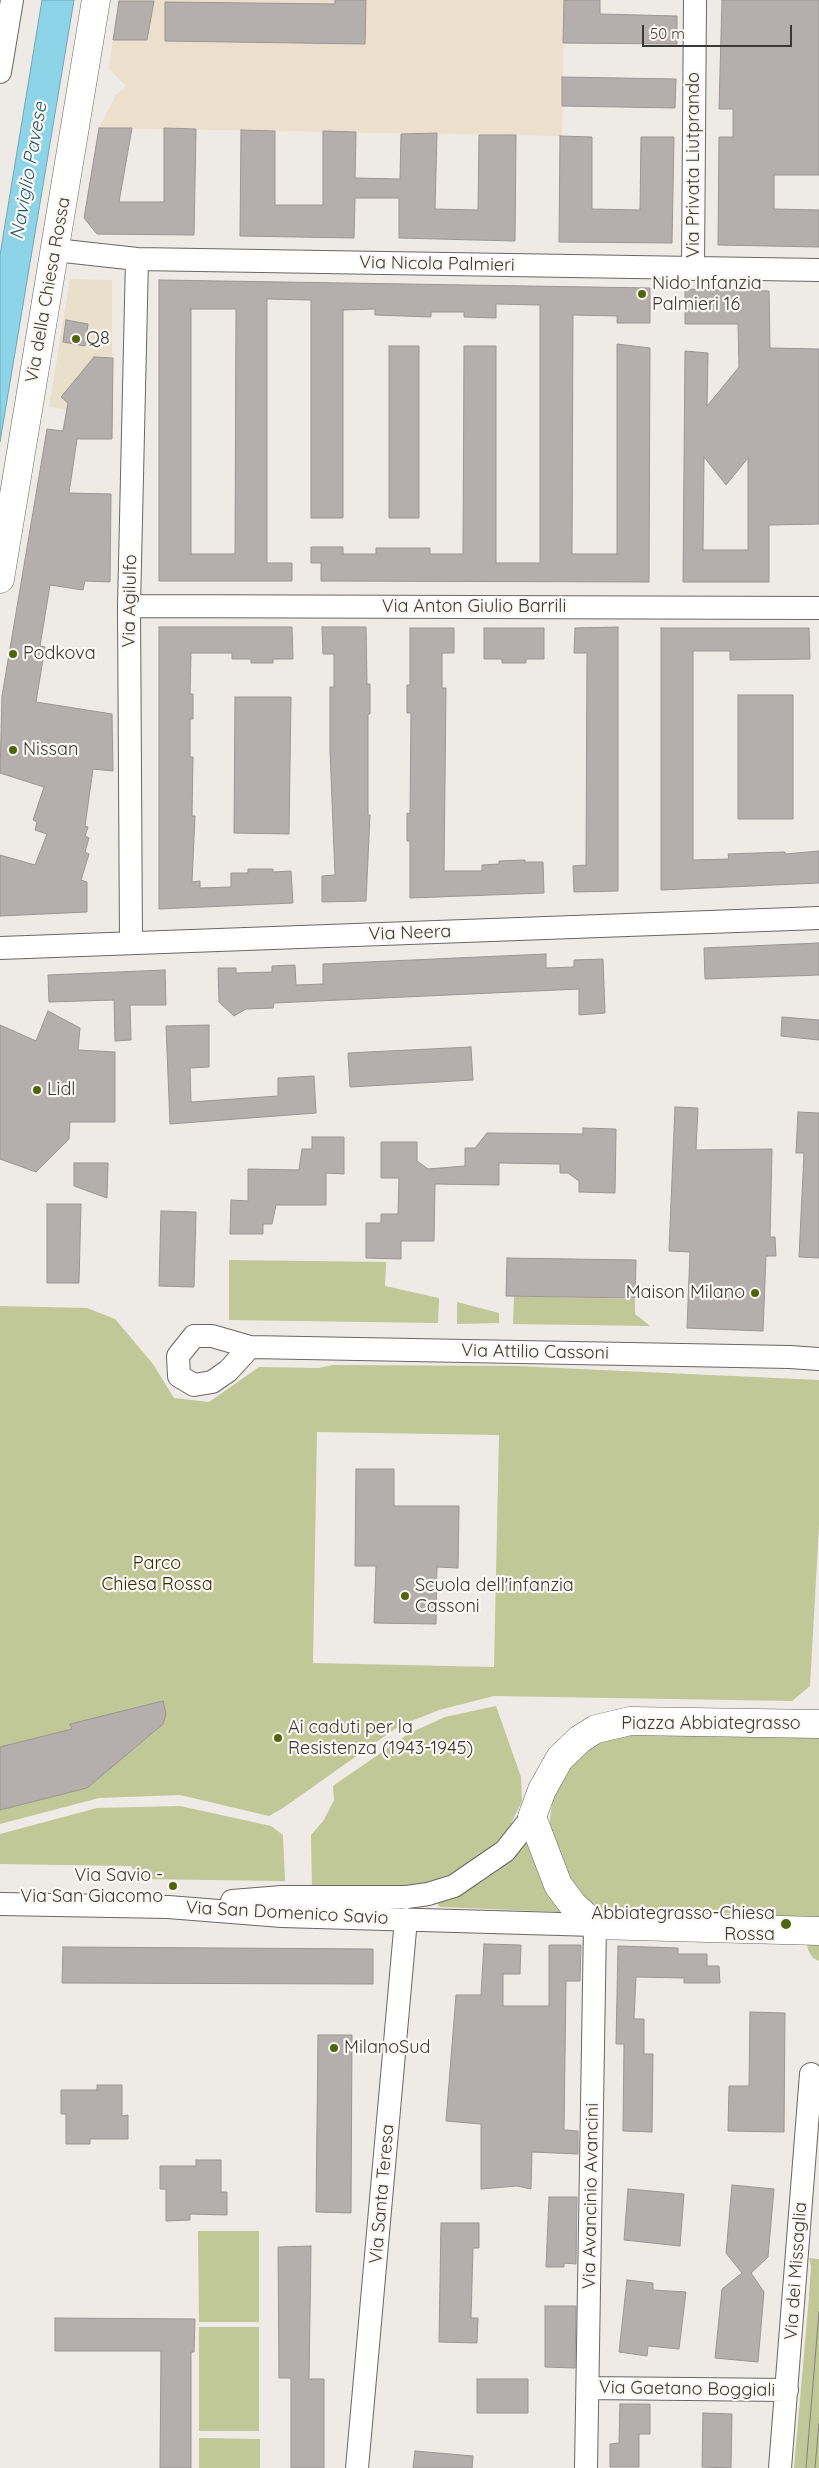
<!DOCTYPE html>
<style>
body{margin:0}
#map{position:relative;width:819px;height:2468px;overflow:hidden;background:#eeeae6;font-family:Quicksand,sans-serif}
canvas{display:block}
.scale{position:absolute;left:642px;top:25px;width:150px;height:22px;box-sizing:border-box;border:2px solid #393836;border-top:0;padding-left:6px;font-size:15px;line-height:18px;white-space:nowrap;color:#393836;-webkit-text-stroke:4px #fbf7f3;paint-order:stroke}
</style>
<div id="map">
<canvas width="819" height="2468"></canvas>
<div class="scale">50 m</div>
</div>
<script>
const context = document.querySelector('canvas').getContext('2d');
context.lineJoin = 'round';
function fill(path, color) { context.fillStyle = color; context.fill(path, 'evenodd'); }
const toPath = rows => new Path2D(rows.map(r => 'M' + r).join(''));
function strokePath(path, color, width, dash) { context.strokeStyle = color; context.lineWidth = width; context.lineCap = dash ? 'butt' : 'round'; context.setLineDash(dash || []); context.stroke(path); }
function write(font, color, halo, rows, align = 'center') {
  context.font = font + ' Quicksand,sans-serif'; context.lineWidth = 4.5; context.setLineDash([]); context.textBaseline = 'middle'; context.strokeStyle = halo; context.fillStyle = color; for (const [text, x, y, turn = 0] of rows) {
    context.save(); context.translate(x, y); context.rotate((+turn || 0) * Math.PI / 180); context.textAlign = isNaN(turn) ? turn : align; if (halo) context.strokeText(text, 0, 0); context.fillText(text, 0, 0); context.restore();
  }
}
const commercial = toPath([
 [70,279,112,280,112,414,93,414,49,407]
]);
const industrial = toPath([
 [119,0,564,0,562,136,99,128,116,95,126,86,109,69]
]);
const green = toPath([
 [229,1260,386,1262,385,1286,439,1298,438,1323,229,1320],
 [514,1296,635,1299,635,1314,650,1326,513,1324],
 [457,1302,499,1313,499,1323,457,1324],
 [0,1306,87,1308,115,1319,153,1364,174,1398,209,1402,259,1367,319,1368,333,1365,515,1366,819,1380,819,1526,810,1686,792,1701,494,1696,439,1710,399,1726,283,1808,269,1816,180,1795,99,1798,0,1824],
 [317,1432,499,1435,494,1667,313,1663],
 [496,1706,521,1777,522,1801,508,1830,482,1857,450,1878,419,1889,312,1888,311,1835,324,1820,334,1800,333,1786,408,1734,445,1717],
 [629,1729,819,1732,819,1922,774,1922,773,1914,642,1911,642,1919,605,1912,580,1894,569,1880,549,1826,553,1797,563,1772,590,1745],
 [180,1806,271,1826,283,1835,285,1881,139,1879,131,1866,0,1864,0,1834,97,1808],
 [527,1839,561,1912,440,1907,438,1905,438,1902,480,1883,497,1871,512,1858],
 [807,1942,819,1942,819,1961,813,1958,808,1950],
 [198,2231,259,2231,259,2322,199,2322],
 [809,2258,819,2259,819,2468,794,2468,809,2297,811,2266],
 [199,2327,259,2327,259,2431,199,2431],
 [199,2438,260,2439,260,2468,199,2468]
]);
const water = toPath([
 [42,0,74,0,0,442,0,255,42,0]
]);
const building = toPath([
 [335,0,366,0,365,44,165,41,165,2,335,4,335,0],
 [564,0,600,0,600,14,677,16,677,44,563,43,564,0],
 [722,0,819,0,819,175,774,175,774,209,819,210,819,247,718,245,719,137,733,137,733,109,719,109,722,0],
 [119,1,154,1,147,40,113,40,119,1],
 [562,77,676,79,675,108,562,106,562,77],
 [99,128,132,128,119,202,164,202,164,128,196,129,194,235,97,234,84,218,99,128],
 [241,130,275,131,275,205,323,205,323,131,356,132,355,178,400,179,401,134,437,133,435,209,478,210,479,135,516,135,515,241,399,238,399,198,355,198,354,238,240,236,241,130],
 [560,136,592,137,592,209,640,210,641,137,674,137,672,243,559,242,560,136],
 [159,280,650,288,650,323,617,323,617,316,573,315,572,554,617,554,617,344,650,348,649,582,321,581,321,563,311,563,311,547,343,547,343,554,376,554,376,548,430,548,430,554,463,554,464,346,496,346,496,563,540,563,540,305,496,304,496,318,464,317,464,312,431,312,431,317,375,315,375,309,343,310,343,518,311,518,311,300,267,299,267,563,292,563,292,581,159,581,159,280],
 [191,309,236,309,235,554,191,554,191,309],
 [685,289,769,291,770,348,819,349,819,524,769,525,769,582,683,582,685,351,708,353,707,406,739,367,738,324,685,324,685,289],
 [704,457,726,485,748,458,748,550,703,550,704,457],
 [66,320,88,324,85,346,63,342,66,320],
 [389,346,419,346,419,518,389,518,389,346],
 [94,357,113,358,112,439,77,439,69,493,111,494,110,582,85,581,83,590,50,585,40,646,45,647,36,702,112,714,113,771,93,769,85,826,88,827,85,836,89,838,85,852,89,854,81,880,87,882,87,912,0,916,0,855,35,865,47,834,35,830,37,822,33,820,44,787,0,773,2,696,47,429,63,431,68,403,61,397,94,357],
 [159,627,292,627,293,659,273,659,273,663,251,663,251,659,232,659,232,653,191,653,190,694,193,694,193,719,190,719,190,757,193,757,192,816,195,816,192,882,200,881,200,888,231,887,231,873,248,873,248,869,273,869,273,872,291,871,293,903,159,909,159,627],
 [322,627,366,627,367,684,370,684,370,714,368,714,368,815,370,815,366,901,322,902,322,876,335,875,330,750,330,687,334,687,334,654,323,654,322,627],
 [618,627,618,891,574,892,573,866,586,865,587,653,574,653,575,628,618,627],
 [410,628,454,628,454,653,442,653,442,688,446,688,444,871,482,871,482,865,499,864,499,861,525,860,525,862,543,862,544,893,410,898,410,841,407,841,407,813,410,814,411,713,407,713,407,685,410,685,410,628],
 [484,628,544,628,544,659,526,659,526,663,502,663,502,659,484,659,484,628],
 [661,628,809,628,810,659,730,660,730,651,693,651,693,860,729,859,728,854,785,852,785,854,819,851,819,883,661,890,661,628],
 [738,695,793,695,793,819,738,819,738,695],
 [235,697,291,697,289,834,234,833,235,697],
 [819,943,819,975,705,979,704,948,819,943],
 [546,954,546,968,574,967,574,960,603,959,605,1013,579,1015,579,989,274,1003,273,1008,246,1009,234,1016,219,1002,218,968,236,968,236,973,272,972,272,966,295,965,296,985,323,984,323,964,546,954],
 [165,970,166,1005,130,1005,131,1040,115,1041,114,1000,49,1002,48,975,165,970],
 [48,1011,80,1028,78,1050,115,1052,115,1122,70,1122,69,1139,36,1172,0,1159,0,1025,36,1041,48,1011],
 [782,1017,819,1020,819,1040,781,1036,782,1017],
 [209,1025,209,1067,190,1068,191,1102,278,1096,278,1078,314,1076,316,1113,170,1124,166,1026,209,1025],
 [471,1047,473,1080,350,1087,348,1053,471,1047],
 [675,1107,698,1108,696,1150,772,1149,770,1237,775,1237,776,1256,766,1256,763,1331,687,1328,690,1252,669,1251,675,1107],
 [798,1112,819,1113,819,1258,799,1257,804,1153,796,1153,798,1112],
 [583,1128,616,1129,615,1193,579,1192,579,1181,568,1173,560,1173,560,1164,499,1163,499,1185,435,1184,434,1241,401,1241,401,1259,366,1258,366,1223,381,1223,381,1214,398,1214,399,1178,381,1178,381,1142,417,1142,417,1161,428,1169,465,1166,465,1148,475,1148,487,1133,583,1134,583,1128],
 [312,1137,344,1137,344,1174,326,1173,326,1205,276,1205,272,1224,263,1224,263,1234,230,1234,231,1200,248,1201,248,1169,299,1170,302,1149,312,1149,312,1137],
 [74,1163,108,1163,107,1198,74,1186,74,1163],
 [47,1204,81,1204,79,1283,47,1283,47,1204],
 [161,1211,196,1212,194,1287,159,1286,161,1211],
 [507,1258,636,1260,635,1298,506,1296,507,1258],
 [356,1469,394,1469,394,1506,459,1506,458,1568,437,1567,436,1624,374,1623,376,1566,355,1566,356,1469],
 [163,1701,166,1714,163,1724,87,1788,0,1810,0,1747,72,1729,70,1724,163,1701],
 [484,1944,521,1945,520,1974,503,1974,503,2006,549,2006,549,1945,581,1945,580,1981,566,1981,564,2130,578,2131,578,2154,532,2152,531,2189,517,2186,481,2189,481,2124,446,2121,456,1995,481,1995,484,1944],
 [618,1946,678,1948,678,1954,707,1954,707,1966,719,1966,720,1983,684,1983,684,1978,636,1977,634,2019,644,2019,644,2054,653,2054,652,2132,623,2131,624,2044,616,2044,618,1946],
 [63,1947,373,1949,373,1984,62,1983,63,1947],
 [750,2012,785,2013,784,2132,728,2131,729,2086,749,2086,750,2012],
 [318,2035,352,2035,351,2213,316,2212,318,2035],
 [97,2085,122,2085,122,2116,128,2115,128,2139,90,2139,90,2144,66,2144,66,2114,61,2114,61,2090,97,2090,97,2085],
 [196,2160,221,2160,221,2192,227,2192,227,2215,190,2214,190,2220,166,2221,166,2189,160,2189,160,2166,196,2166,196,2160],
 [732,2185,774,2189,768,2257,751,2273,764,2292,758,2362,715,2358,722,2289,742,2273,726,2253,732,2185],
 [628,2189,684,2194,680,2246,624,2240,628,2189],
 [549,2197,577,2197,576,2264,564,2263,564,2267,546,2267,549,2197],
 [441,2223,479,2223,479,2248,473,2248,471,2318,478,2318,477,2343,439,2342,441,2223],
 [311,2246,309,2379,324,2379,324,2468,291,2468,291,2378,279,2378,278,2247,311,2246],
 [627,2280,653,2283,653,2290,686,2292,679,2349,648,2346,647,2356,619,2352,627,2280],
 [545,2306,576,2306,575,2368,545,2367,545,2306],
 [55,2318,195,2319,194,2352,191,2352,191,2468,160,2468,161,2351,55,2351,55,2318],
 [477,2379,528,2379,528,2413,477,2413,477,2379],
 [620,2404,650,2404,650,2434,639,2434,639,2467,610,2467,610,2444,619,2443,620,2404],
 [703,2413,732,2414,731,2468,702,2467,703,2413],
 [415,2451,473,2456,472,2468,413,2468,415,2451]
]);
const minor = toPath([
 [0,72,12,0],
 [55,250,137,259,819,270],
 [693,269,695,0],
 [129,606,819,608],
 [131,943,129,606,137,259],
 [0,948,819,918],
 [250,1347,228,1371,212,1382,194,1385,179,1376,178,1356,194,1336,212,1336,250,1347,790,1357,819,1359],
 [232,1901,282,1897,407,1897,428,1894,454,1886,505,1851,532,1817],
 [0,1904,168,1907,282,1916,595,1925,586,2468],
 [588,2388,787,2390],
 [357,2468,406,1919],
 [780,2468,811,2074]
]);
const tertiary = toPath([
 [819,1724,630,1721,596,1729,580,1739,560,1758,542,1790,532,1817,558,1885,573,1905,595,1925,819,1931]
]);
const primary = toPath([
 [0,579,96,0]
]);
const tram = toPath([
 [806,2468,819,2312],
 [815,2468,819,2423]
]);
const markers = [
 [642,294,5,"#51640d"],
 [76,339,5,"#51640d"],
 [13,654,5,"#51640d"],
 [13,750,5,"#51640d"],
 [37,1090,5,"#51640d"],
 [755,1293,5,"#51640d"],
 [405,1596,5,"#51640d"],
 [278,1738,5,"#51640d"],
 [173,1886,5,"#51640d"],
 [786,1924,6,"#51640d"],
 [334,2048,5,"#51640d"]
];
const streetNames = [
 ["Via Privata Liutprando",694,165,-90],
 ["Via Nicola Palmieri",437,264,1],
 ["Via della Chiesa Rossa",48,290,-80],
 ["Via Agilulfo",130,601,-89],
 ["Via Anton Giulio Barrili",474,607],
 ["Via Neera",410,933,-2],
 ["Via Attilio Cassoni",535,1352,1],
 ["Piazza Abbiategrasso",711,1724],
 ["Via San Domenico Savio",287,1913,3],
 ["Via Santa Teresa",382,2194,-85],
 ["Via Avancinio Avancini",591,2196,-89],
 ["Via dei Missaglia",796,2271,-86],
 ["Via Gaetano Boggiali",687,2389,1]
];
const poiNames = [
 ["Nido Infanzia",652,284],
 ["Palmieri 16",652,305],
 ["Q8",86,339],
 ["Podkova",23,654],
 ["Nissan",23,750],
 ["Lidl",47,1090],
 ["Maison Milano",745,1293,"right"],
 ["Scuola dell'infanzia",415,1586],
 ["Cassoni",415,1607],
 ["Ai caduti per la",288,1728],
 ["Resistenza (1943-1945)",288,1749],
 ["Via Savio -",163,1876,"right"],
 ["Via San Giacomo",163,1897,"right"],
 ["Abbiategrasso-Chiesa",775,1914,"right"],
 ["Rossa",775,1935,"right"],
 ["MilanoSud",344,2048]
];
const parkNames = [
 ["Parco",157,1564],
 ["Chiesa Rossa",157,1585]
];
const waterNames = [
 ["Naviglio Pavese",29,171,-80]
];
fill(commercial, '#e9e0cb');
fill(industrial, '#ecdfcb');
fill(green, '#bfc896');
fill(water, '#8dd4e8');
strokePath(water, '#74a5b3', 1);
fill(building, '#b4aead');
strokePath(building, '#9b9695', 1);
strokePath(minor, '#6a6764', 24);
strokePath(tertiary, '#6a6764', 29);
strokePath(primary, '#6a6764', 29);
strokePath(minor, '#fff', 22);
strokePath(tertiary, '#fff', 28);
strokePath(primary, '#fff', 28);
strokePath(tram, '#85827f', 1);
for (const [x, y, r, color] of markers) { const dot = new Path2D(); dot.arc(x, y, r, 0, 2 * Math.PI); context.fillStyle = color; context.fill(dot); strokePath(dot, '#fbf7f3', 2); }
write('18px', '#393836', '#fbf7f3', streetNames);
write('18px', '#393836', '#fbf7f3', poiNames, 'left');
write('18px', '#2b3003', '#fbf7f3', parkNames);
write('italic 19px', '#225b6a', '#fbf7f3', waterNames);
</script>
